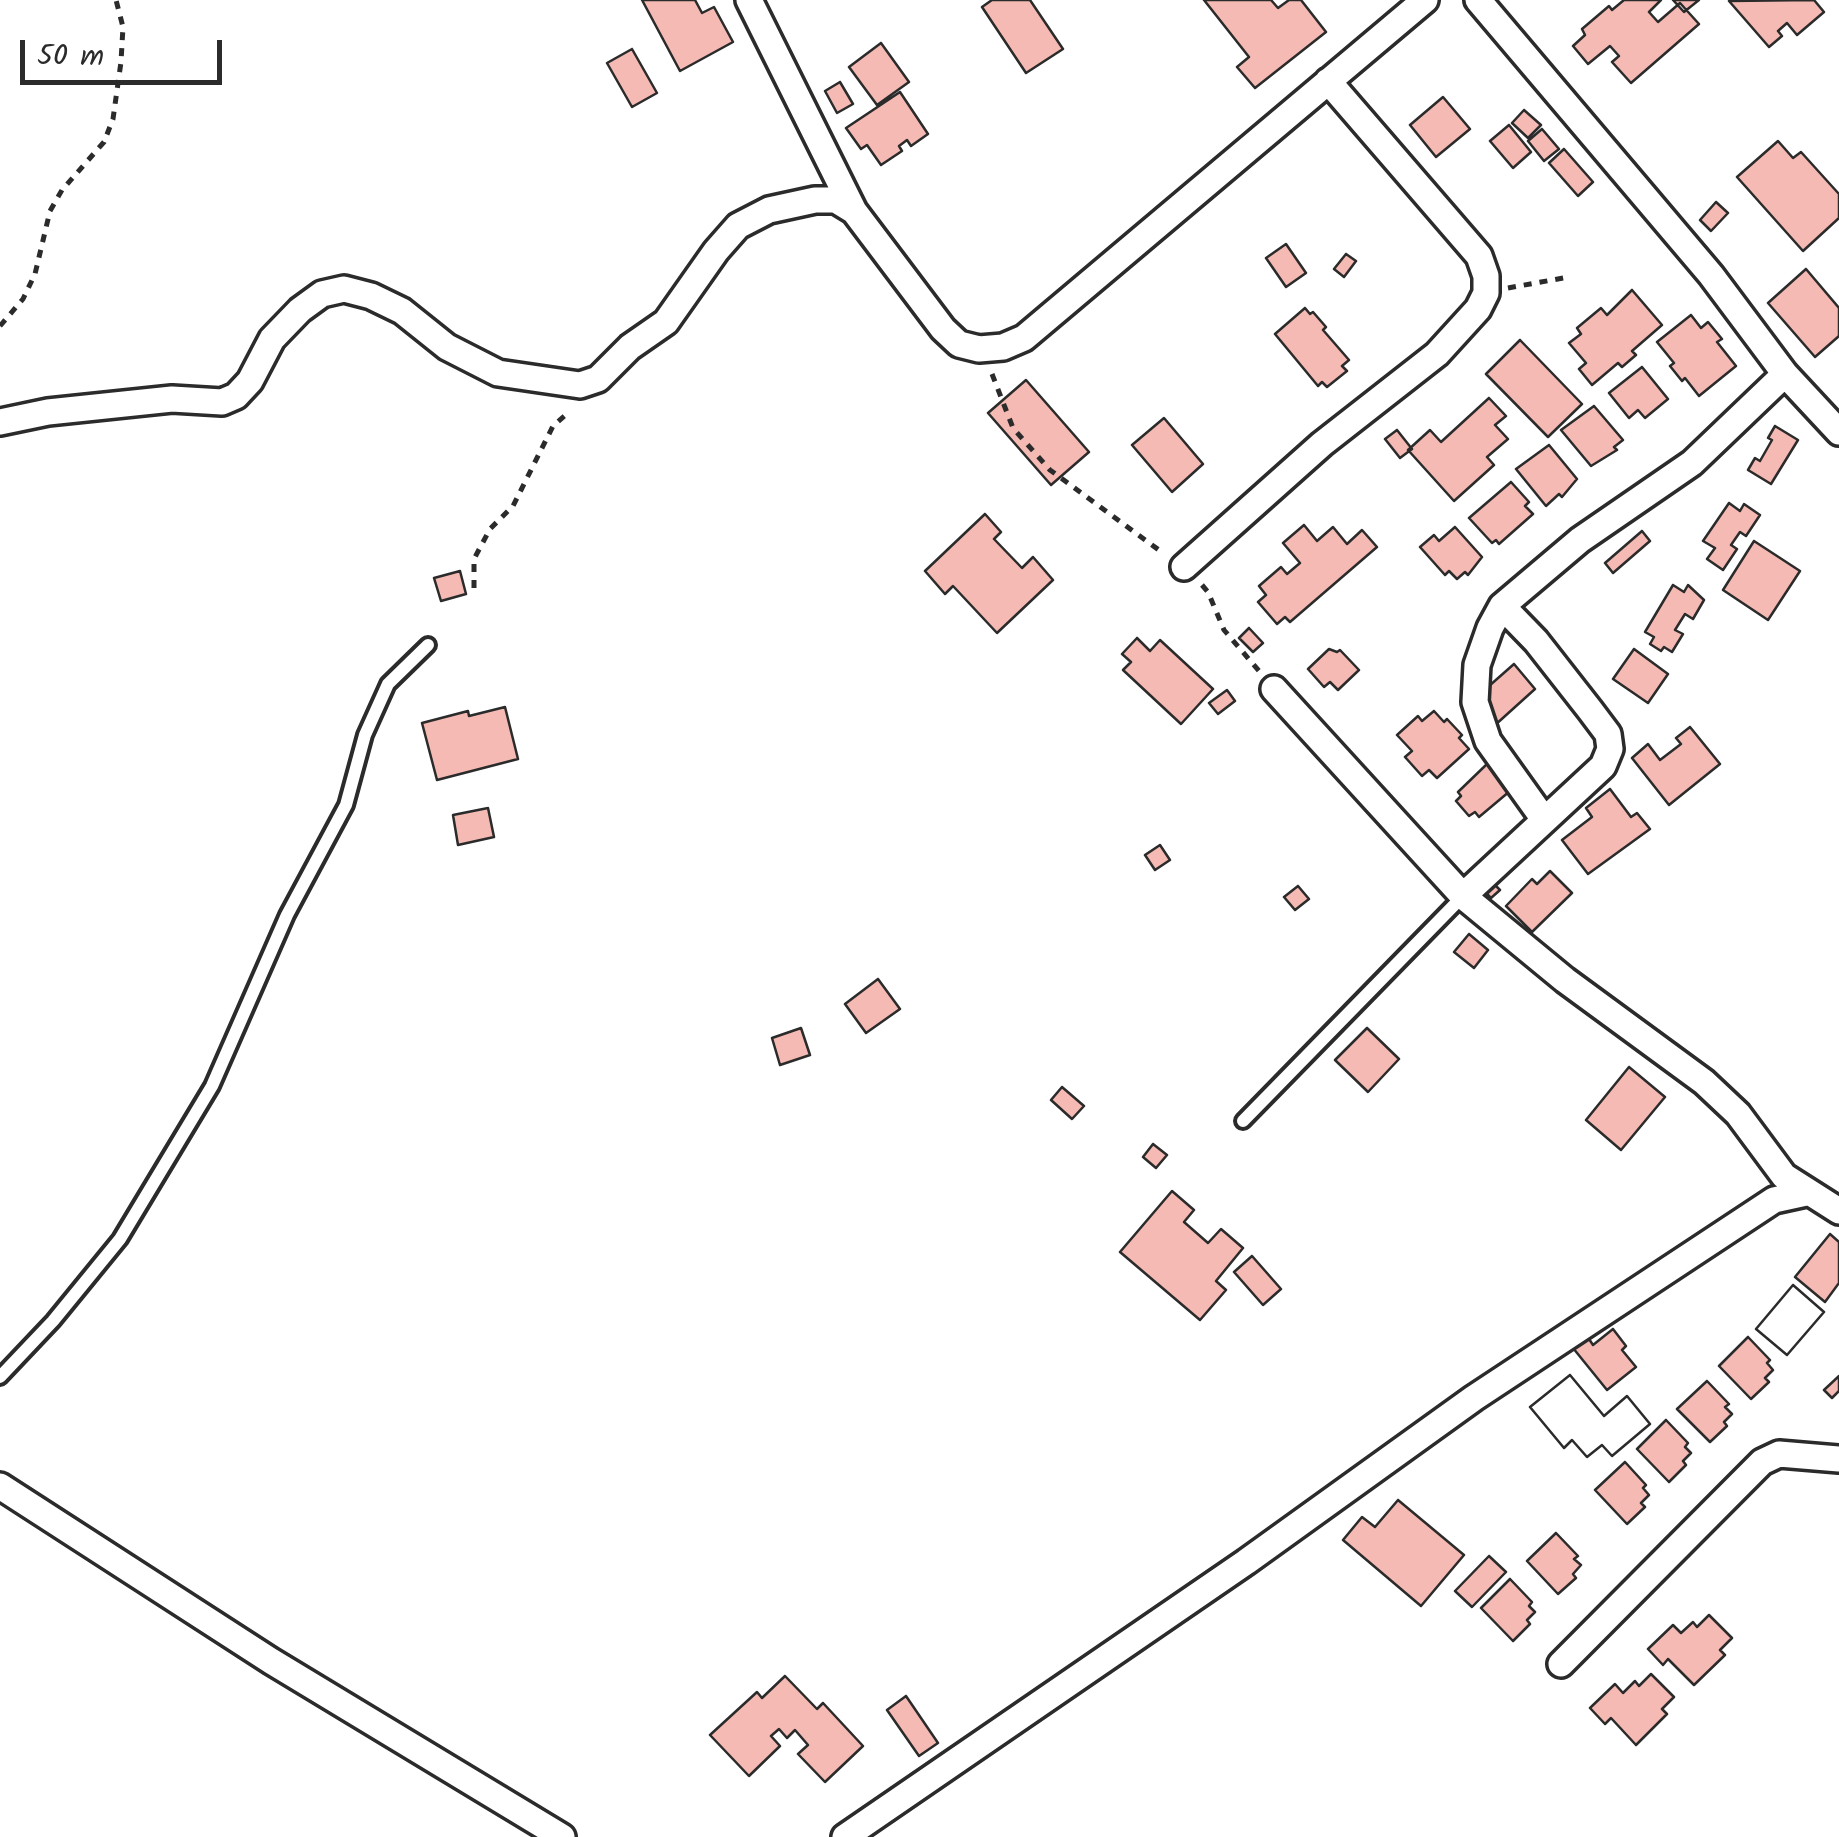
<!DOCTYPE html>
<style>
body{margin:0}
#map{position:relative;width:1839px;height:1837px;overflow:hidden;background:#fff;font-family:Kalam,sans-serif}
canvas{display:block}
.scale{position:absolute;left:20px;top:40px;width:202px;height:45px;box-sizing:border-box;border:5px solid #2b2b2b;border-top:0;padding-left:12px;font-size:30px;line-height:35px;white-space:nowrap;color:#2b2b2b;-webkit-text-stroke:8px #fff;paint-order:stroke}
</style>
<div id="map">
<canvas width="1839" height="1837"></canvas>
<div class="scale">50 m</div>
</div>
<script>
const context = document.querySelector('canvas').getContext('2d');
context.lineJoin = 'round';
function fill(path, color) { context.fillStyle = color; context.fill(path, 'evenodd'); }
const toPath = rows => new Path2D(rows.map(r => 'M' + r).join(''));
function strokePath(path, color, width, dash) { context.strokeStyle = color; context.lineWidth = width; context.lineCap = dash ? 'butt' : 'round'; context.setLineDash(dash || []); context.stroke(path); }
const building = toPath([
 [642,0,695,0,702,13,714,7,733,42,680,71,642,0],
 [992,0,1030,0,1063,49,1026,73,982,7,992,0],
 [1204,0,1271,0,1278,8,1289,0,1301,0,1326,32,1255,88,1237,67,1249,57,1204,0],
 [1624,0,1661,0,1649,12,1658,22,1680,3,1699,24,1631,83,1612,62,1619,56,1610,46,1588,64,1573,46,1585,35,1582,29,1609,6,1612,10,1624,0],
 [1673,0,1699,0,1684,12,1673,0],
 [1814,0,1824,12,1797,35,1787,23,1778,31,1782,36,1769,47,1729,1,1814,0],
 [881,43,909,82,877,105,849,67,881,43],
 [632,49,657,93,632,107,607,63,632,49],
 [840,82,853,104,837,113,825,91,840,82],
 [900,92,928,134,911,146,907,140,899,146,902,151,881,165,867,145,861,149,846,128,900,92],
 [1443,97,1470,129,1436,157,1410,125,1443,97],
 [1524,110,1541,125,1528,138,1512,123,1524,110],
 [1509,125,1531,152,1513,168,1490,141,1509,125],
 [1542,129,1559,149,1544,161,1528,141,1542,129],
 [1778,141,1793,158,1801,152,1839,194,1839,218,1803,251,1737,177,1778,141],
 [1564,149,1593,182,1578,196,1549,163,1564,149],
 [1716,202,1728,213,1711,231,1700,220,1716,202],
 [1286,244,1306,273,1286,287,1266,258,1286,244],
 [1346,254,1356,261,1344,277,1334,269,1346,254],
 [1806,269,1839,308,1839,336,1815,357,1768,303,1806,269],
 [1632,290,1662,325,1632,351,1636,355,1622,367,1618,363,1592,385,1579,369,1586,363,1569,343,1581,334,1577,328,1601,308,1607,315,1632,290],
 [1305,308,1310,314,1313,312,1326,327,1323,330,1349,360,1342,366,1347,371,1327,387,1322,382,1318,386,1275,334,1305,308],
 [1691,315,1701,328,1708,322,1722,339,1717,342,1736,366,1699,396,1685,378,1682,381,1670,366,1674,363,1657,342,1691,315],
 [1520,340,1582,404,1548,437,1486,374,1520,340],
 [1642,367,1668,399,1645,418,1638,410,1629,418,1609,393,1642,367],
 [1026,380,1089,452,1051,485,988,413,1026,380],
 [1489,398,1506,416,1495,425,1508,439,1487,457,1494,465,1454,501,1408,450,1430,430,1441,442,1489,398],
 [1594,406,1623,440,1614,447,1617,450,1591,466,1561,430,1594,406],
 [1164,418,1203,464,1172,492,1132,445,1164,418],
 [1775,426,1798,440,1771,484,1748,470,1755,458,1760,461,1772,440,1768,438,1775,426],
 [1397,430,1412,449,1400,458,1385,439,1397,430],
 [1549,445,1577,479,1562,497,1559,494,1546,506,1516,469,1549,445],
 [1511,482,1529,502,1525,506,1533,514,1499,544,1496,540,1492,543,1469,518,1511,482],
 [1729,503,1740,511,1744,504,1760,515,1746,536,1740,532,1731,545,1737,549,1723,570,1707,559,1715,548,1703,541,1729,503],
 [985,514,1001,532,994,539,1022,568,1033,557,1053,580,997,633,953,586,945,594,925,571,985,514],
 [1304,525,1317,541,1333,527,1347,544,1362,530,1377,547,1290,622,1285,617,1277,624,1258,602,1266,595,1259,586,1281,567,1287,574,1300,563,1283,543,1304,525],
 [1455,527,1482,557,1468,575,1465,572,1457,579,1449,571,1445,575,1420,547,1434,535,1439,541,1455,527],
 [1642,531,1650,541,1613,573,1605,563,1642,531],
 [1754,541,1800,571,1768,620,1723,590,1754,541],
 [460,571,466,594,441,601,434,578,460,571],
 [1673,585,1684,592,1688,585,1704,600,1693,619,1685,614,1675,630,1683,634,1672,652,1664,647,1661,651,1650,644,1654,637,1645,632,1673,585],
 [1249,628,1263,643,1253,652,1239,638,1249,628],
 [1137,638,1150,651,1160,640,1213,689,1181,724,1123,670,1131,662,1122,654,1137,638],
 [1329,649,1337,652,1340,650,1359,670,1338,690,1330,682,1324,687,1308,669,1329,649],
 [1634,649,1668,674,1648,703,1613,679,1634,649],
 [1514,664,1535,689,1494,726,1472,701,1514,664],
 [1227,690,1235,701,1218,714,1209,703,1227,690],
 [505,707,518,759,437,780,422,723,468,711,469,716,505,707],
 [1434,711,1444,722,1447,719,1462,735,1459,738,1469,749,1437,778,1429,770,1422,776,1405,757,1412,751,1397,735,1418,716,1422,721,1434,711],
 [1690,727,1720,764,1669,805,1632,758,1648,744,1660,760,1681,744,1676,738,1690,727],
 [1487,764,1495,773,1497,771,1510,791,1479,817,1475,812,1469,816,1456,801,1461,796,1458,792,1487,764],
 [1610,789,1631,817,1637,813,1650,829,1588,874,1562,840,1592,817,1586,808,1610,789],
 [488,808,494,837,458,845,453,815,488,808],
 [1160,845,1170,860,1155,870,1145,855,1160,845],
 [1550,871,1572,893,1532,932,1506,906,1532,879,1537,884,1550,871],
 [1487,877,1500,890,1491,898,1479,886,1487,877],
 [1298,886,1309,899,1295,910,1284,897,1298,886],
 [1469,934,1488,950,1474,968,1454,952,1469,934],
 [878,979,900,1009,866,1033,845,1004,878,979],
 [801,1028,810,1055,780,1065,772,1038,801,1028],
 [1367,1028,1399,1059,1368,1092,1335,1060,1367,1028],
 [1629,1067,1665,1097,1621,1150,1586,1120,1629,1067],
 [1062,1087,1084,1106,1072,1119,1051,1100,1062,1087],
 [1153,1144,1167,1155,1156,1168,1143,1157,1153,1144],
 [1172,1191,1194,1210,1184,1222,1208,1243,1221,1229,1243,1248,1216,1281,1226,1290,1200,1320,1120,1252,1172,1191],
 [1830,1234,1839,1242,1839,1283,1825,1302,1795,1277,1830,1234],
 [1252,1256,1281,1289,1263,1305,1234,1272,1252,1256],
 [1793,1285,1824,1312,1787,1355,1756,1329,1793,1285],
 [1793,1285,1824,1312,1787,1355,1756,1329,1793,1285],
 [1613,1329,1626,1346,1622,1350,1636,1367,1607,1390,1573,1348,1587,1336,1593,1345,1613,1329],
 [1748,1337,1770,1360,1767,1363,1773,1370,1765,1378,1769,1382,1751,1399,1719,1366,1748,1337],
 [1570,1375,1604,1416,1627,1396,1650,1424,1612,1456,1602,1445,1587,1457,1572,1440,1564,1448,1530,1407,1570,1375],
 [1570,1375,1604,1416,1627,1396,1650,1424,1612,1456,1602,1445,1587,1457,1572,1440,1564,1448,1530,1407,1570,1375],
 [1839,1376,1839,1391,1832,1398,1824,1390,1839,1376],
 [1707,1381,1729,1404,1725,1407,1732,1414,1724,1422,1727,1426,1710,1442,1677,1409,1707,1381],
 [1666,1420,1688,1443,1685,1447,1691,1453,1683,1461,1686,1465,1669,1482,1637,1449,1666,1420],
 [1625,1462,1646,1485,1643,1488,1649,1495,1641,1503,1645,1507,1627,1524,1595,1490,1625,1462],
 [1398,1500,1464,1555,1421,1606,1343,1540,1362,1517,1375,1527,1398,1500],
 [1556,1533,1578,1556,1574,1559,1581,1565,1573,1574,1576,1578,1558,1594,1527,1561,1556,1533],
 [1489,1556,1506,1572,1472,1607,1455,1591,1489,1556],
 [1510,1579,1532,1602,1529,1606,1535,1612,1527,1620,1530,1624,1513,1641,1481,1608,1510,1579],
 [1709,1615,1732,1638,1720,1650,1725,1655,1694,1685,1668,1659,1663,1665,1648,1649,1673,1625,1681,1633,1693,1622,1697,1627,1709,1615],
 [1651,1674,1674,1697,1662,1709,1667,1714,1636,1745,1611,1718,1605,1724,1590,1708,1615,1684,1623,1693,1635,1681,1639,1686,1651,1674],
 [785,1676,817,1709,823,1703,863,1746,825,1782,798,1754,808,1745,795,1730,787,1738,779,1729,771,1736,780,1746,749,1776,710,1735,757,1692,762,1698,785,1676],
 [906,1696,938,1743,919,1756,887,1710,906,1696]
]);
const path = toPath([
 [1508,288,1569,277],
 [0,326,23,299,35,274,50,211,62,190,104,142,113,119,121,62,123,27,116,0],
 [992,374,1013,428,1050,470,1163,553],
 [1202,585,1208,592,1224,630,1259,671],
 [474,588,474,559,490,529,513,506,553,426,570,411]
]);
const service = toPath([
 [1243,1121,1463,896],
 [0,1377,53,1321,120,1239,212,1086,287,915,346,805,365,735,388,684,428,645]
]);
const minor = toPath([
 [749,0,854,211],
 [1478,0,1711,275,1785,374,1839,432],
 [0,422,48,412,172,399,222,402,236,396,250,381,272,339,300,310,322,294,344,289,371,296,402,311,447,347,498,373,580,385,598,379,630,347,666,322,716,251,738,226,769,210,815,200,836,200,854,211,943,329,959,344,979,349,1003,347,1024,338,1425,0],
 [1184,567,1322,444,1437,354,1478,309,1486,293,1486,276,1479,256,1328,81],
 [1274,689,1463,896,1565,980,1704,1082,1738,1114,1784,1176,1839,1211],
 [1543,818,1488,741,1475,702,1477,665,1490,628,1502,606,1580,540,1692,463,1785,374],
 [1463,896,1603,766,1610,749,1608,734,1590,710,1536,641,1502,606],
 [0,1486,271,1661,562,1837],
 [1561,1664,1762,1462,1779,1454,1839,1459],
 [845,1837,1246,1562,1474,1398,1774,1200,1806,1193]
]);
fill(building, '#f5bab3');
strokePath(building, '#2b2b2b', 2.5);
strokePath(service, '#2b2b2b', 20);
strokePath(minor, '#2b2b2b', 32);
strokePath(path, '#2b2b2b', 5, [8, 8]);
strokePath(service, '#fff', 12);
strokePath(minor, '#fff', 25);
</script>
